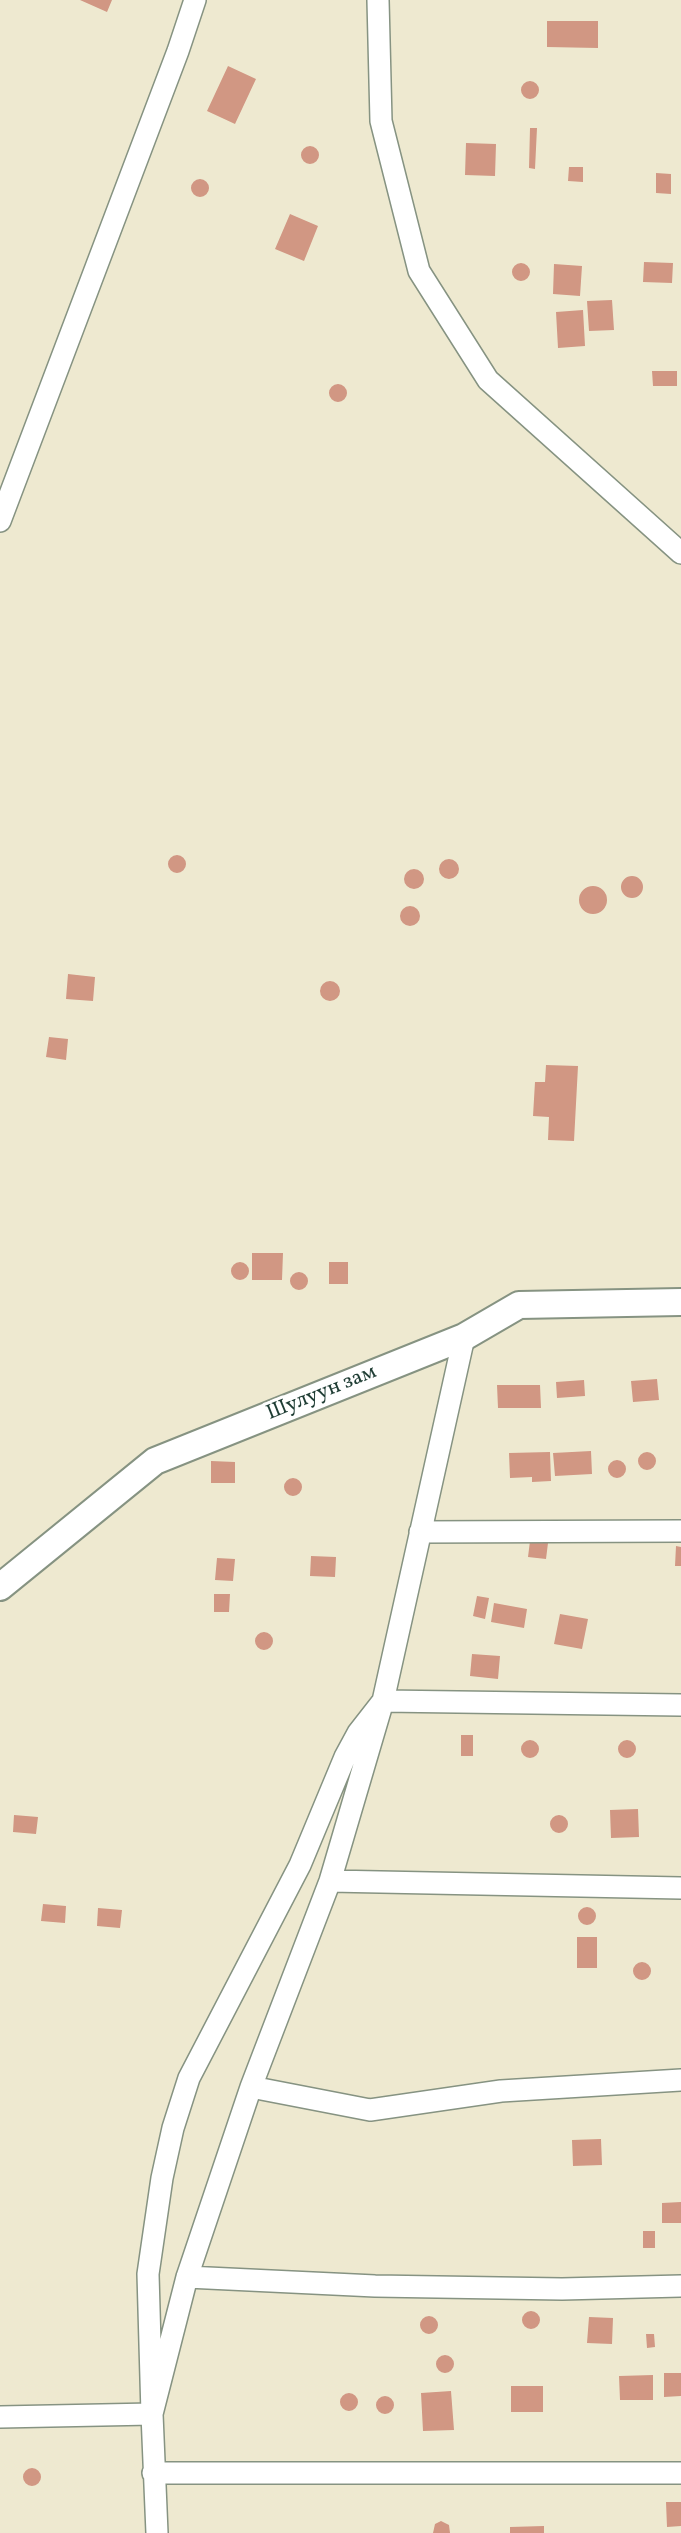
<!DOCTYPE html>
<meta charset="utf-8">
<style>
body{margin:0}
canvas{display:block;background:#eee9d0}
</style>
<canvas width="681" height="2533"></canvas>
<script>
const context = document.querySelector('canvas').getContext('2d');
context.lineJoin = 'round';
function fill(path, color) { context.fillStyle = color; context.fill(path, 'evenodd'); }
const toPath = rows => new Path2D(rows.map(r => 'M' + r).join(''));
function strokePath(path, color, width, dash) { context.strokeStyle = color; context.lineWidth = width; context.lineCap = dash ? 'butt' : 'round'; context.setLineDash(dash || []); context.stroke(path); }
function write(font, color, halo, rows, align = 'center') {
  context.font = font + ' Vollkorn,serif'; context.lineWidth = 6; context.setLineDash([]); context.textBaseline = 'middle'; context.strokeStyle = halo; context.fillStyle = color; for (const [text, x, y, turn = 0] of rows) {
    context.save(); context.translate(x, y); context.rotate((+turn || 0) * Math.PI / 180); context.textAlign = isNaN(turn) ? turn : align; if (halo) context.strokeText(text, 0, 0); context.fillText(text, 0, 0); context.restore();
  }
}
const building = toPath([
 [80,0,112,0,107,12],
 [547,21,598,21,598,48,547,47],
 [228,66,256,79,235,124,207,111],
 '521 90a9 9 0 1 1 18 0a9 9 0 1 1-18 0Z',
 [530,128,537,128,535,169,529,168],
 [466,143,496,144,495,176,465,175],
 '301 155a9 9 0 1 1 18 0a9 9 0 1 1-18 0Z',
 [569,167,583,167,583,182,568,181],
 [656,173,671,174,671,194,656,193],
 '191 188a9 9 0 1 1 18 0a9 9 0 1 1-18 0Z',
 [290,214,318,226,304,261,275,249],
 [644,262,673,263,672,283,643,282],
 '512 272a9 9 0 1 1 18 0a9 9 0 1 1-18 0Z',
 [554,264,582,266,580,296,553,294],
 [612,300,614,330,589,331,587,301],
 [583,310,585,346,558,348,556,312],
 [652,371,677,371,677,386,653,386],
 '329 393a9 9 0 1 1 18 0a9 9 0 1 1-18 0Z',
 '168 864a9 9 0 1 1 18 0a9 9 0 1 1-18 0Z',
 '439 869a10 10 0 1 1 20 0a10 10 0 1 1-20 0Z',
 '404 879a10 10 0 1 1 20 0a10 10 0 1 1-20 0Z',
 '621 887a11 11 0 1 1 22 0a11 11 0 1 1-22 0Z',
 '579 900a14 14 0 1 1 28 0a14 14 0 1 1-28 0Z',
 '400 916a10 10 0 1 1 20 0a10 10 0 1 1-20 0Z',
 [68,974,95,977,93,1001,66,999],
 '320 991a10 10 0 1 1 20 0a10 10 0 1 1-20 0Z',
 [49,1037,68,1039,66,1060,46,1057],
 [546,1065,578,1066,574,1141,548,1140,549,1117,533,1116,535,1082,545,1082],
 [252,1253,283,1253,282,1280,252,1280],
 '231 1271a9 9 0 1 1 18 0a9 9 0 1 1-18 0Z',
 [329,1262,348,1262,348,1284,329,1284],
 '290 1281a9 9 0 1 1 18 0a9 9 0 1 1-18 0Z',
 [657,1379,659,1400,633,1402,631,1381],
 [584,1380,585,1396,557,1398,556,1382],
 [497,1385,540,1385,541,1408,498,1408],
 [591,1451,592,1474,555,1476,553,1453],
 '638 1461a9 9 0 1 1 18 0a9 9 0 1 1-18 0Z',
 [550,1452,551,1481,532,1482,532,1477,510,1478,509,1453],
 '608 1469a9 9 0 1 1 18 0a9 9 0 1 1-18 0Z',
 [211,1461,235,1462,235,1483,211,1483],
 '284 1487a9 9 0 1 1 18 0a9 9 0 1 1-18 0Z',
 [530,1541,548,1543,546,1559,528,1557],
 [676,1546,681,1547,681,1566,675,1566],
 [311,1556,336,1557,335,1577,310,1576],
 [217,1558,235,1559,233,1581,215,1580],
 [214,1594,230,1594,229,1612,214,1612],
 [477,1596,489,1598,485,1619,473,1616],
 [494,1603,527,1609,524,1628,491,1622],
 [560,1614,588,1619,582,1649,554,1644],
 '255 1641a9 9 0 1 1 18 0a9 9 0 1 1-18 0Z',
 [472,1654,500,1656,498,1679,470,1676],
 [461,1735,473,1735,473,1756,461,1756],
 '521 1749a9 9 0 1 1 18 0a9 9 0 1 1-18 0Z',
 '618 1749a9 9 0 1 1 18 0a9 9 0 1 1-18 0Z',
 [638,1809,639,1837,611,1838,610,1810],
 '550 1824a9 9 0 1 1 18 0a9 9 0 1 1-18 0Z',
 [14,1815,38,1817,36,1834,13,1832],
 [43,1904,66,1906,65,1923,41,1921],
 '578 1916a9 9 0 1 1 18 0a9 9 0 1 1-18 0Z',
 [98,1908,122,1910,120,1928,97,1926],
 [577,1937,597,1937,597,1968,577,1968],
 '633 1971a9 9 0 1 1 18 0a9 9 0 1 1-18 0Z',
 [601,2139,602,2165,573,2166,572,2140],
 [681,2202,681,2223,662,2223,662,2203],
 [643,2231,655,2231,655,2248,643,2248],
 '522 2320a9 9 0 1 1 18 0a9 9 0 1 1-18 0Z',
 '420 2325a9 9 0 1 1 18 0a9 9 0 1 1-18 0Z',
 [589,2317,613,2318,612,2344,587,2343],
 [646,2334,654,2334,655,2347,647,2348],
 '436 2364a9 9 0 1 1 18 0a9 9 0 1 1-18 0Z',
 [664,2373,681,2373,681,2396,664,2397],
 [653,2375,653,2400,620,2400,619,2376],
 [511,2386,543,2386,543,2412,511,2412],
 [451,2391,454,2430,423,2431,421,2393],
 '340 2402a9 9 0 1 1 18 0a9 9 0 1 1-18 0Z',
 '376 2405a9 9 0 1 1 18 0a9 9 0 1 1-18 0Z',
 '23 2477a9 9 0 1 1 18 0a9 9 0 1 1-18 0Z',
 [666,2502,681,2502,681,2526,667,2527],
 [441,2521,449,2525,450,2533,433,2533,435,2524],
 [544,2526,544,2533,510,2533,510,2527]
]);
const minor = toPath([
 [378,0,381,121,419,271,488,380,681,553],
 [0,521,178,51,195,0],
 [420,1532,681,1531],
 [330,1881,681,1888],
 [251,2087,370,2110,501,2091,681,2080],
 [187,2277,375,2286,562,2289,681,2286],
 [0,2417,152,2414,148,2274,162,2178,173,2128,189,2078,300,1865,345,1757,358,1733,383,1701,681,1705],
 [153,2473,681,2473],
 [157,2533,152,2414,187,2277,251,2087,330,1881,383,1701,464,1337]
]);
const tertiary = toPath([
 [0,1587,155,1461,464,1337,519,1305,681,1302]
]);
const streetNames = [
 ["Шулуун зам",322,1394,-22]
];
fill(building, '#d19783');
strokePath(minor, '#869382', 24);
strokePath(tertiary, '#869382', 30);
strokePath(minor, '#fff', 21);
strokePath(tertiary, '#fff', 26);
write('21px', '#1f3d34', '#fff', streetNames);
</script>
